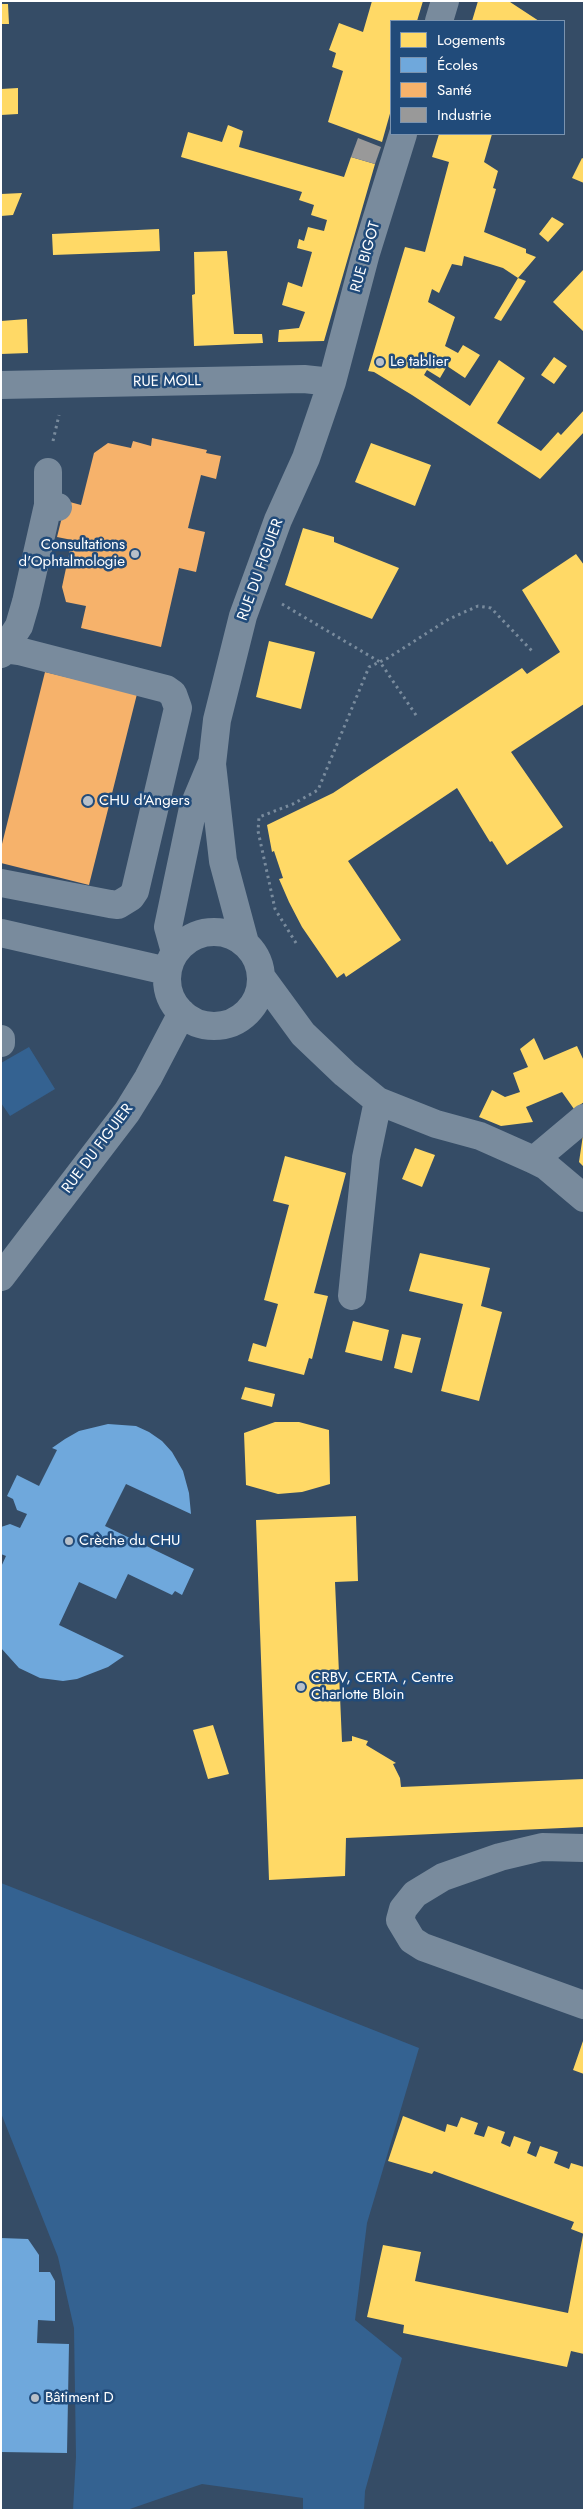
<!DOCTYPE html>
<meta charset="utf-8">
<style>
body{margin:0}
#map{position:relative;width:585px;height:2511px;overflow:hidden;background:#354c66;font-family:Jost,sans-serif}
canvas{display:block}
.frame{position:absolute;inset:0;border:2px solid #fff;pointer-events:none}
.legend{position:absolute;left:390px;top:20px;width:175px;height:115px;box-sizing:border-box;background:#214b7a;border:1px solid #7a93af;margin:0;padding:6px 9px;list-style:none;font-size:15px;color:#fff}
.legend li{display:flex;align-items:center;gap:10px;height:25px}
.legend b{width:25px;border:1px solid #7a93af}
</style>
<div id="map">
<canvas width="585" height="2511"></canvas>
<div class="frame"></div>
<ul class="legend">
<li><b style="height:14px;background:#ffd966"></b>Logements</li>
<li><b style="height:14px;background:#6fa8dc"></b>Écoles</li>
<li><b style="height:14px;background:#f6b26b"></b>Santé</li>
<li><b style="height:14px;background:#999"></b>Industrie</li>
</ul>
</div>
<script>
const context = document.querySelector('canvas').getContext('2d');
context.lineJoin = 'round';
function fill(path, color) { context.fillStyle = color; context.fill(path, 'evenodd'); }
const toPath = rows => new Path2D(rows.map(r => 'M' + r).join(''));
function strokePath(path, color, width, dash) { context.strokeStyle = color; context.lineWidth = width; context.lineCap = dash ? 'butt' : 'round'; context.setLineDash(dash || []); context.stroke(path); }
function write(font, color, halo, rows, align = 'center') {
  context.font = font + ' Jost,sans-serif'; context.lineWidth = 5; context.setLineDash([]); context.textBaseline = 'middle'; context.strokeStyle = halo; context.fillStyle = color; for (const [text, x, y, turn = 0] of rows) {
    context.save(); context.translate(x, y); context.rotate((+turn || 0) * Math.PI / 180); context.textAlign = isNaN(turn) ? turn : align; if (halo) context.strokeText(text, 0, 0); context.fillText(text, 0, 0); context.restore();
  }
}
const green = toPath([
 [29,1047,55,1089,10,1116,1,1103,1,1063],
 [1,1883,419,2048,367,2223,355,2320,402,2358,365,2491,364,2510,303,2510,303,2498,202,2484,127,2510,73,2510,76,2457,74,2328,58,2257,1,2113]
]);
const homes = toPath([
 [372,1,423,1,417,21,391,21,391,110,382,142,328,122,343,71,332,67,336,53,329,50,339,23,363,32],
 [478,1,510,2,539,21,472,21],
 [1,4,8,4,9,24,1,24],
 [18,88,18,114,1,115,1,89],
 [228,125,243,131,239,147,344,177,351,157,375,164,324,341,278,342,279,330,299,328,305,312,282,305,288,282,302,287,312,252,297,248,299,239,304,241,308,227,324,231,327,220,311,215,314,205,299,200,302,192,181,157,188,132,222,142],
 [439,134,492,134,484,162,498,171,493,188,496,189,484,232,526,249,526,253,536,257,518,278,503,268,464,256,462,266,452,264,439,293,432,289,428,302,455,317,445,346,458,353,463,345,480,355,465,378,447,366,440,378,427,370,424,375,470,406,499,360,525,378,497,423,541,451,558,432,561,435,584,410,584,432,540,479,412,395,374,372,368,371,405,247,425,252,449,162,432,157],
 [582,158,584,159,584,183,572,178],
 [22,193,13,215,1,216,1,194],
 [552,217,564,224,548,242,539,234],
 [159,229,160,251,53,255,52,234],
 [227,251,234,334,262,334,263,343,194,346,192,295,195,294,194,252],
 [584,269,584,332,553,302],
 [518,278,526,281,501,321,494,318],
 [27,319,28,353,1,354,1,321],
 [554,357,567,366,554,384,541,375],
 [371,443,431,465,415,506,355,482],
 [303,528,334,537,334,542,399,568,372,619,285,585],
 [576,554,584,565,584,704,511,752,563,827,507,865,492,841,490,842,457,788,348,861,401,940,346,977,344,973,337,978,302,927,289,902,279,879,283,878,274,851,272,852,267,825,333,793,522,668,527,674,560,652,522,590],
 [269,641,315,652,301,709,256,697],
 [534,1038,544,1060,577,1046,584,1061,584,1102,574,1109,562,1092,526,1107,533,1122,501,1126,479,1117,492,1090,505,1097,520,1092,513,1073,528,1067,520,1049],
 [583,1135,584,1135,584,1167,579,1162],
 [415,1148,435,1155,422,1187,402,1179],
 [285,1156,346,1173,314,1293,328,1296,312,1359,309,1358,304,1375,248,1361,253,1343,266,1347,278,1304,264,1300,289,1205,273,1201],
 [420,1253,490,1268,481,1306,502,1312,479,1401,441,1391,463,1304,409,1291],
 [353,1321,389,1330,382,1361,345,1352],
 [402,1334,421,1338,412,1373,394,1368],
 [245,1387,275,1394,272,1407,241,1399],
 [275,1422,299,1422,329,1430,330,1484,302,1492,278,1494,246,1485,244,1433],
 [356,1516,358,1581,335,1582,342,1742,352,1741,352,1736,368,1741,366,1745,396,1763,393,1764,400,1778,401,1787,584,1779,584,1827,346,1838,345,1876,269,1880,256,1520],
 [213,1725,229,1774,208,1779,193,1730],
 [583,2041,584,2041,584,2074,573,2070],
 [403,2116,445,2132,447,2124,457,2127,461,2117,478,2123,474,2134,484,2137,488,2126,505,2132,501,2143,510,2147,514,2136,531,2142,527,2153,536,2157,540,2146,558,2152,554,2163,569,2169,571,2163,584,2167,584,2234,571,2229,574,2222,434,2171,432,2174,388,2161],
 [583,2235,584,2354,571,2351,567,2367,403,2333,404,2325,367,2317,383,2245,421,2252,415,2281,568,2313]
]);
const schools = toPath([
 [108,1424,136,1426,149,1432,162,1441,172,1452,183,1471,189,1493,191,1514,126,1484,105,1526,194,1569,182,1595,175,1591,172,1595,128,1574,116,1599,79,1582,59,1625,124,1656,108,1667,77,1679,63,1681,40,1678,19,1668,1,1648,1,1567,6,1556,1,1554,1,1527,10,1524,20,1528,27,1514,17,1510,13,1499,7,1496,17,1475,39,1486,57,1450,52,1448,65,1439,79,1431],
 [1,2238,28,2239,39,2255,39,2272,50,2272,55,2281,55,2321,38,2320,37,2343,69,2344,67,2453,1,2452]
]);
const health = toPath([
 [152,438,207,450,206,453,221,456,216,479,201,475,188,528,205,532,196,572,179,568,161,647,81,628,86,606,66,602,62,587,72,540,57,537,66,501,81,505,94,453,108,443,131,448,133,441,151,446],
 [45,672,137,694,89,885,1,863,1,848]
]);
const industry = toPath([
 [358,138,381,147,375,164,351,157]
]);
const path = toPath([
 [53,441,59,415],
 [282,604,380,662,418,718],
 [296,943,275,909,258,831,259,817,293,804,318,790,369,667,388,658,449,619,478,606,491,608,533,652]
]);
const minor = toPath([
 [439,21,445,1],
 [1,385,304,379,332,382],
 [48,472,48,505,58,507],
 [1,654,19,626,26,602,48,505],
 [1,883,110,904,118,905,131,897,135,891,178,708,173,694,166,689,19,651,4,649],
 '167 979a47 47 0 1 1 94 0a47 47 0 1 1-94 0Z',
 [1,933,167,971],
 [245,943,223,861,212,764,217,720,243,616,278,520,306,458,332,382,366,253,403,134],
 [175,952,168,927,193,808,211,765],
 [262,978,303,1034,345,1074,378,1101,436,1124,480,1136,534,1160,546,1166,584,1198],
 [1,1039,1,1043],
 [534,1160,584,1118],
 [1,1277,127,1112,148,1078,182,1013],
 [352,1296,366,1158,378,1101],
 [584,1848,542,1847,500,1857,443,1877,415,1894,403,1909,400,1920,412,1940,423,1947,584,2005]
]);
const markers = [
 [380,362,5,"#b8c0c9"],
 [135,554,5,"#b8c0c9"],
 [88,801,6,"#b8c0c9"],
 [69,1541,5,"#b8c0c9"],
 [301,1687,5,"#b8c0c9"],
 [35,2398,5,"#b8c0c9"]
];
const streetNames = [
 ["RUE BIGOT",366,257,-74],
 ["RUE MOLL",167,382,-1],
 ["RUE DU FIGUIER",261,570,-70],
 ["RUE DU FIGUIER",98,1149,-53]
];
const poiNames = [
 ["Le tablier",390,362],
 ["Consultations",125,545,"right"],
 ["d'Ophtalmologie",125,562,"right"],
 ["CHU d'Angers",99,801],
 ["Crèche du CHU",79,1541],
 ["CRBV, CERTA , Centre",311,1678],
 ["Charlotte Bloin",311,1695],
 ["Bâtiment D",45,2398]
];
fill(green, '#346291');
fill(homes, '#ffd966');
fill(schools, '#6fa8dc');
fill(health, '#f6b26b');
fill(industry, '#999');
strokePath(path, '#798b9d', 3, [2.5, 4]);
strokePath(minor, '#798b9d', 28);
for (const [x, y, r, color] of markers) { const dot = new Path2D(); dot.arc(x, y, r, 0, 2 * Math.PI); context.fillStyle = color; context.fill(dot); strokePath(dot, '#214b7a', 2); }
write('15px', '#fff', '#214b7a', streetNames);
write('15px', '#fff', '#214b7a', poiNames, 'left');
</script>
